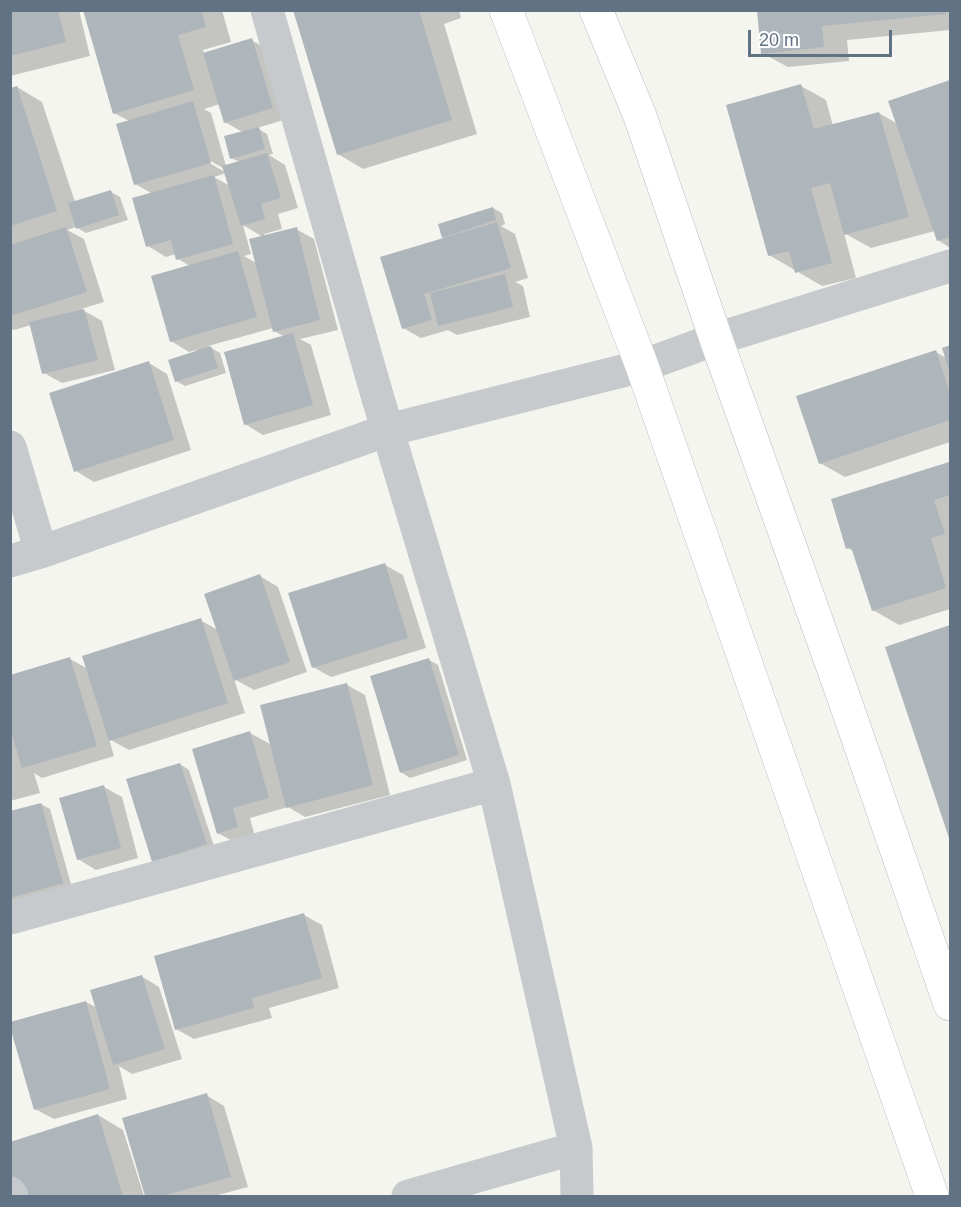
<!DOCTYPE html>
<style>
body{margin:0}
#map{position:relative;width:961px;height:1207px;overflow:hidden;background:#f5f5f0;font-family:Arial,sans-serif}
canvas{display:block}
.frame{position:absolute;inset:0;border:12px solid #617285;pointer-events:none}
.scale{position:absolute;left:748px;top:30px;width:144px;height:27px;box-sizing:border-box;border:3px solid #617285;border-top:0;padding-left:8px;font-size:18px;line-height:21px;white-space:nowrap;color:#617285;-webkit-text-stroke:4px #fff;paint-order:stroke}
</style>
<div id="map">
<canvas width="961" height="1207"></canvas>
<div class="frame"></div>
<div class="scale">20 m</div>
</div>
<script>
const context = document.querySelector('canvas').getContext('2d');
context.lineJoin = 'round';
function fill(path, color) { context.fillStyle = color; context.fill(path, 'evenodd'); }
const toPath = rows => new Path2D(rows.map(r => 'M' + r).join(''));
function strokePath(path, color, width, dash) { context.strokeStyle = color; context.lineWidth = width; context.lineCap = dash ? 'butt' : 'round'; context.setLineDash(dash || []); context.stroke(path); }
const shadow = toPath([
 [10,10,79,10,90,56,10,76],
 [85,10,222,10,231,42,203,50,204,54,251,40,269,50,290,118,257,128,267,134,273,154,269,155,285,165,298,208,278,214,282,229,264,234,265,237,296,229,314,239,338,330,300,339,311,345,331,415,263,435,245,424,285,337,274,331,273,328,208,346,220,353,226,373,185,386,176,381,197,352,196,350,189,352,171,341,190,266,178,259,176,254,166,257,148,246,153,194,135,184,129,121,114,113],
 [220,104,225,122,244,133,231,158,240,162,226,166,211,113,204,109],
 [205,158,225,169,225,172,204,160],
 [226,173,230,186,214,177],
 [243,225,263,237,256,263,244,256,251,254],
 [294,10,459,10,461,18,444,24,477,134,363,169,338,154],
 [758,10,950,10,950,30,847,40,849,61,788,67,762,53],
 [950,81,950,248,938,240,935,231,871,248,844,233,856,278,822,286,769,255,801,86,826,100,833,126,879,113,898,124,890,102],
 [17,87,42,102,75,202,111,192,120,197,128,220,86,233,76,227,67,230,84,239,104,302,81,309,102,321,115,370,62,383,44,373,31,325,14,330,10,328,10,89],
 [493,208,502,213,505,224,501,226,515,234,528,278,515,282,523,286,530,317,457,335,448,330,421,338,403,328,446,239,443,237],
 [950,347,950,442,845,477,820,463,936,352,946,358,943,349],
 [149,363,167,374,191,450,94,482,76,471],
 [949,464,950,465,950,609,899,625,873,610,854,551,847,548],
 [385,565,403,575,426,648,331,677,313,667],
 [260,576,278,587,307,672,254,690,234,679,245,713,129,750,109,739,114,756,42,778,34,773,40,793,10,801,10,676,70,659,88,669,200,620,218,630],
 [950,626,950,838,887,648],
 [429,660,438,665,467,760,410,778,401,772],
 [347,685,365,695,390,795,305,817,288,807,250,818,255,837,236,843,218,833,250,733,272,745],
 [180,764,189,770,215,849,153,861],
 [104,787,122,797,138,858,96,870,78,859],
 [41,804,50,809,72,888,10,905,10,813],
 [304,915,322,925,339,988,269,1008,272,1018,194,1039,176,1029],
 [141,976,159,987,182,1059,132,1074,119,1066,127,1099,54,1119,35,1109,86,1002,97,1008],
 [206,1095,224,1106,248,1187,214,1196,147,1196,124,1119],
 [98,1115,123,1130,144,1196,17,1196]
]);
const building = toPath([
 [10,10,58,10,66,42,10,56],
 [83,10,201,10,206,27,178,35,194,90,113,114],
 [293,10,419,10,452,120,337,155],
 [757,10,945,10,946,14,822,26,824,47,761,54],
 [252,38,273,108,224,123,203,53],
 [950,80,950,237,937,241,888,101],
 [801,84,814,129,879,112,909,217,844,235,830,183,811,188,832,263,795,273,789,251,768,256,726,105],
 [17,86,57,211,10,226,10,88],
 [193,101,211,163,134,185,116,124],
 [259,127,265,149,230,159,224,136],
 [267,153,281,198,261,204,265,219,241,226,222,166],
 [214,175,233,244,176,260,171,240,146,247,132,198],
 [111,190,119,215,76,229,68,203],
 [493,207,496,220,442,238,438,224],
 [497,222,511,268,424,294,432,320,402,329,380,257],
 [66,227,87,292,10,316,10,245],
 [297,227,320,320,273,332,249,239],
 [238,251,257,317,170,342,151,276],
 [505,274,513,307,438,326,430,293],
 [84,309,98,360,42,374,29,322],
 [293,333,313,405,244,425,224,352],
 [950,345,950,374,942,348],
 [211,346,218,368,175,382,168,360],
 [936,350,950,393,950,420,819,464,796,396],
 [149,361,174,440,74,472,49,393],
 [949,462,950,467,950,495,934,500,945,534,931,538,946,588,872,611,851,547,846,549,831,499],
 [385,563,408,638,312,668,288,593],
 [260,574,290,662,234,681,204,594],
 [201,618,228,703,109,741,82,656],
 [950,625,950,841,885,647],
 [70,657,97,746,22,768,10,728,10,675],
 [429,658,459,755,400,773,370,676],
 [347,683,373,785,286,808,260,705],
 [250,731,269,798,233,808,238,827,217,834,192,749],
 [180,763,207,844,152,862,126,779],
 [104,785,121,848,77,860,59,798],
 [41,803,63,883,10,898,10,811],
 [304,913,322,978,252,998,254,1008,175,1030,154,956],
 [142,975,165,1049,113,1065,90,990],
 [86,1001,110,1089,34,1110,10,1027,10,1022],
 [207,1093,231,1177,162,1196,145,1196,122,1118],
 [98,1114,123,1196,16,1196,10,1180,10,1142]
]);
const minor = toPath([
 [267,10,377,395,494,784,576,1148,577,1196],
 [10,447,41,552],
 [10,561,41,552,388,430,642,366,716,339,950,266],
 [10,918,494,784],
 [10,1193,12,1196],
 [408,1196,576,1148]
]);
const secondary = toPath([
 [506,10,642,366,932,1196],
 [596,10,640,116,716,339,845,701,950,1004]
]);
fill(shadow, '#0003');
fill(building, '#aeb5bb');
strokePath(secondary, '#b8bdc2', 34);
strokePath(minor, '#c7cacd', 33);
strokePath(secondary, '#fff', 33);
</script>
